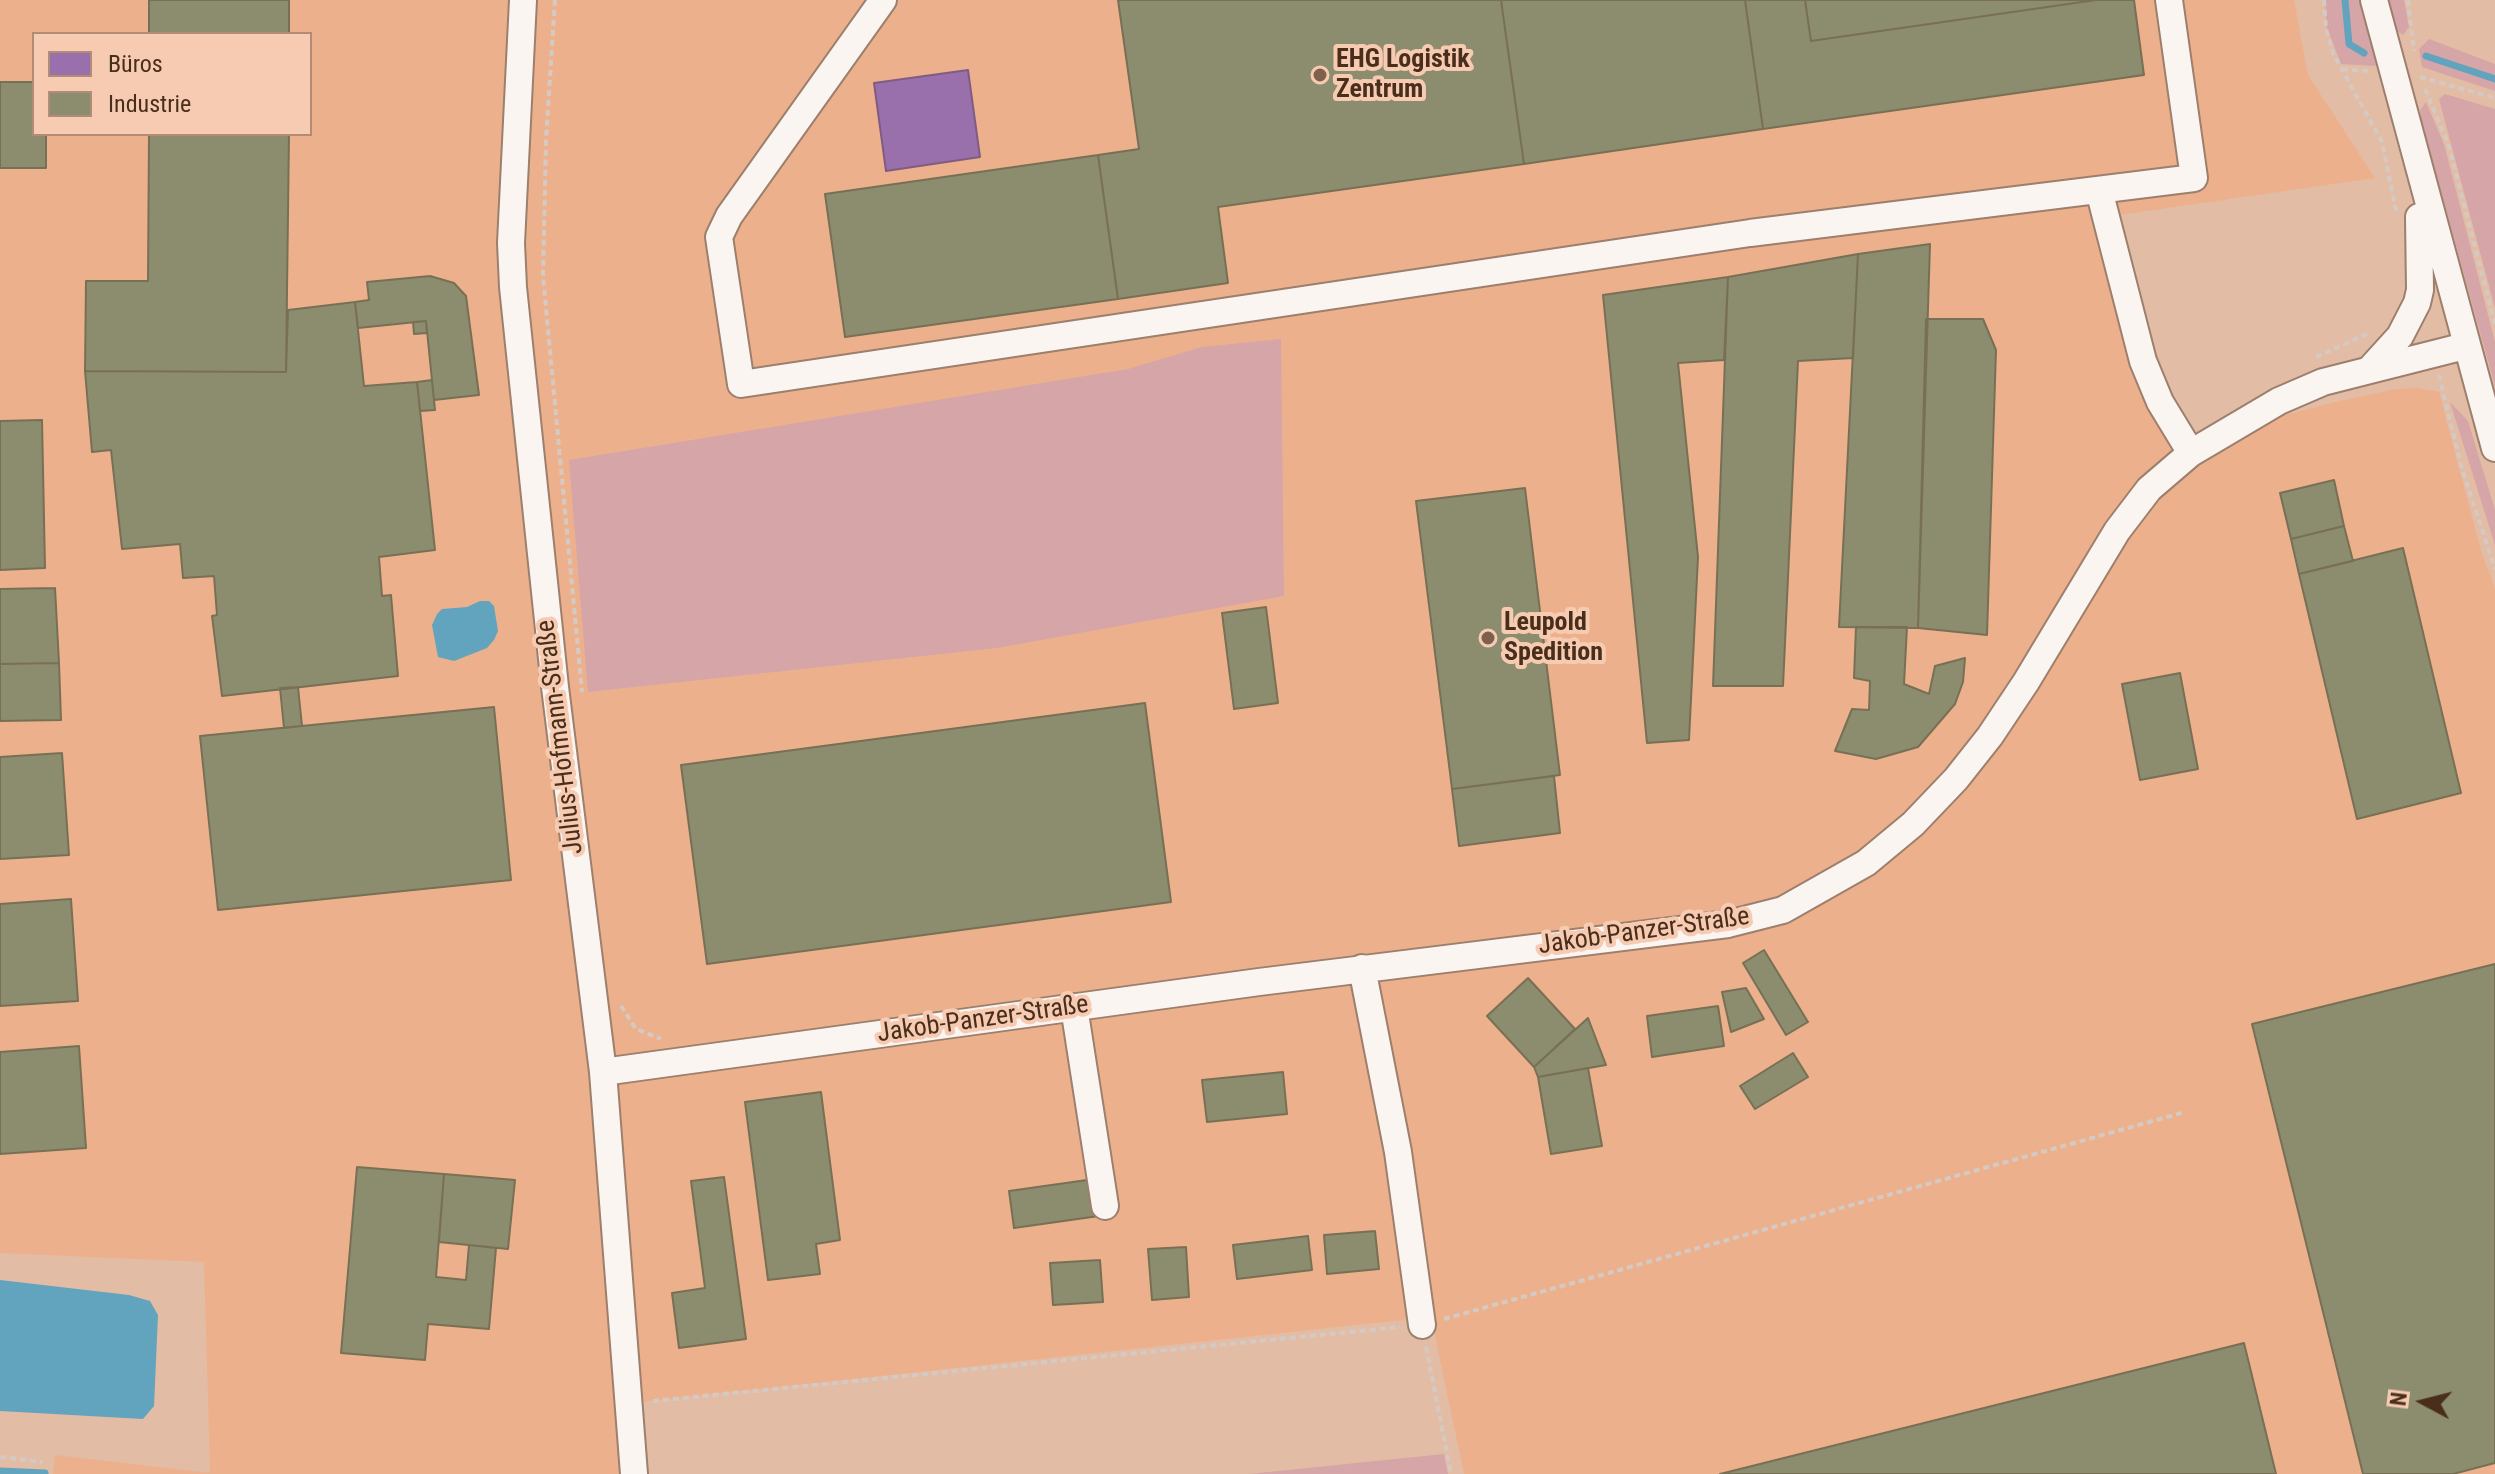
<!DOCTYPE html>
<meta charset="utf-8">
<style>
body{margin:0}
#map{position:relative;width:2495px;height:1474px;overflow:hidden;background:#e3bca5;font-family:"Roboto Condensed",sans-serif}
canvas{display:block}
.legend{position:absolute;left:32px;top:32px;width:280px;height:104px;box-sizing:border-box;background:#f6cbb2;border:2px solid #b18c76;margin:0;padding:10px 14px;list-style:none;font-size:24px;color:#492e1c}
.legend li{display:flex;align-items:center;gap:16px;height:40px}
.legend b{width:40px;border:2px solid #b18c76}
.north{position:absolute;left:2383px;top:1362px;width:80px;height:80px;-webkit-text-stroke:6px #f6cbb2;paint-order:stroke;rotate:277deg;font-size:22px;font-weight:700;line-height:32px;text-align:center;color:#492e1c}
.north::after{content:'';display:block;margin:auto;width:28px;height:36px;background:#492e1c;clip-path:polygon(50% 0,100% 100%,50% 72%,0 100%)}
</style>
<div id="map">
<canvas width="2495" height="1474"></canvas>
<ul class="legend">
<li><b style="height:22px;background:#9970ab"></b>Büros</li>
<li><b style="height:22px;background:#8c8c6e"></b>Industrie</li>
</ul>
<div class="north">N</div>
</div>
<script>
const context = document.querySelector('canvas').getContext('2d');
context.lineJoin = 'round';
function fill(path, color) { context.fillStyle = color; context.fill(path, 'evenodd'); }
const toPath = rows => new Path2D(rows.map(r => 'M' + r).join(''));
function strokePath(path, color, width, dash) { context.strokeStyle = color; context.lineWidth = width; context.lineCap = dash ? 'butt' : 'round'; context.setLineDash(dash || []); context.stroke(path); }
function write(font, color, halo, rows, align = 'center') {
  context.font = font + ' "Roboto Condensed",sans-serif'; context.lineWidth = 8; context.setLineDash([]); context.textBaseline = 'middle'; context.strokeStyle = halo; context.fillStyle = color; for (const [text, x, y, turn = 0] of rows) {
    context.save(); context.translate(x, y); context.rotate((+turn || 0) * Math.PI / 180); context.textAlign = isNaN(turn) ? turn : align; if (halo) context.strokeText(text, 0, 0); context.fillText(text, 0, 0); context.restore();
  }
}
const built = toPath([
 [0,0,2294,0,2308,75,2375,178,2106,217,2143,362,2191,455,2224,431,2331,403,2395,389,2418,388,2439,392,2482,554,2495,588,2495,1474,1464,1474,1431,1317,630,1403,634,1474,53,1474,55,1455,210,1473,204,1262,0,1253],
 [34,34,310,34,310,134,34,134]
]);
const green = toPath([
 [2325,0,2362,0,2376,66,2341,64,2327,28],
 [2386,0,2404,0,2409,27,2403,35,2394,29],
 [2429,39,2495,64,2495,91,2422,67,2419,49],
 [2445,94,2495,109,2495,308,2439,99],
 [2426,102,2444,144,2495,342,2495,386,2421,120,2420,110],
 [1281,339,1284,596,997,648,588,692,569,460,1128,369,1202,347],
 [2450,402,2468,421,2495,510,2495,545],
 [1444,1454,1448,1474,1249,1474]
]);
const water = toPath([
 [480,601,489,601,494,606,498,631,494,640,487,648,454,661,438,657,432,625,437,614,442,609,467,607],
 [0,1280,129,1295,150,1301,158,1315,154,1406,143,1419,0,1411]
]);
const offices = toPath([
 [968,70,980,157,886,171,874,83,968,70]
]);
const industry = toPath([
 [149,0,289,0,289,34,149,34,149,0],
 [1118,0,1501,0,1524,164,1218,207,1228,283,1118,299,1098,155,1139,149,1118,0],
 [1501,0,1745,0,1763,129,1524,164,1501,0],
 [1745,0,1805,0,1811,41,2096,0,2134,0,2144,75,1763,129,1745,0],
 [1805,0,2096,0,1811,41,1805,0],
 [0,82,34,82,34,134,46,134,46,168,0,168,0,82],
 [149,134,289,134,286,372,85,371,86,281,148,281,149,134],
 [1098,155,1118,299,845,337,825,194,1098,155],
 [1930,244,1918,628,1839,627,1858,254,1930,244],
 [1858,254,1853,358,1798,361,1783,686,1713,686,1728,277,1858,254],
 [430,276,454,283,466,296,479,395,434,400,426,321,358,328,355,302,369,300,367,282,430,276],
 [1728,277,1724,360,1678,363,1698,557,1689,740,1647,743,1603,295,1728,277],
 [355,302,364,386,417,382,435,550,379,557,382,596,391,595,398,676,222,696,212,616,217,615,214,576,183,578,180,544,122,549,111,450,92,452,85,371,286,372,288,310,355,302],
 [1926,319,1983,319,1996,350,1987,635,1918,628,1926,319],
 [426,321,427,333,414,334,413,322,426,321],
 [432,380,435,410,420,411,417,382,432,380],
 [42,420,45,568,0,570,0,421,42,420],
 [2334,480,2344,526,2291,539,2280,493,2334,480],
 [1525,488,1560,775,1452,789,1416,501,1525,488],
 [2344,526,2353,561,2299,574,2291,539,2344,526],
 [2403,548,2461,793,2357,819,2299,574,2403,548],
 [55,588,59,663,0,664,0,589,55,588],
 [1266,607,1278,703,1234,709,1222,613,1266,607],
 [1856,627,1907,627,1904,684,1929,694,1935,666,1965,658,1963,682,1955,704,1918,747,1876,759,1835,751,1852,709,1869,710,1870,681,1854,678,1856,627],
 [59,663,61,720,0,721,0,664,59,663],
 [2180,673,2198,769,2140,780,2122,684,2180,673],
 [298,687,302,726,284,728,280,688,298,687],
 [1145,703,1171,902,707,964,681,765,1145,703],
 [494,707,511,880,218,910,200,736,494,707],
 [62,753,69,855,0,859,0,757,62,753],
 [1554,776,1560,833,1459,846,1452,789,1554,776],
 [71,899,78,1001,0,1006,0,904,71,899],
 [1764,950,1808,1022,1786,1035,1743,963,1764,950],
 [2495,964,2495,1463,2453,1474,2363,1474,2252,1024,2495,964],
 [1528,978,1575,1029,1534,1067,1487,1016,1528,978],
 [1746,988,1764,1019,1731,1032,1722,992,1746,988],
 [1718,1006,1724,1046,1652,1057,1647,1016,1718,1006],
 [1588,1018,1606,1065,1538,1077,1534,1067,1588,1018],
 [79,1046,86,1148,0,1154,0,1052,79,1046],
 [1793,1053,1808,1077,1755,1109,1740,1086,1793,1053],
 [1588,1068,1602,1146,1551,1154,1538,1077,1588,1068],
 [1283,1072,1287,1114,1207,1122,1202,1080,1283,1072],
 [821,1092,840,1240,816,1244,820,1274,768,1280,745,1102,821,1092],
 [357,1167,444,1174,436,1277,466,1280,469,1245,496,1248,489,1329,428,1324,425,1360,341,1353,357,1167],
 [444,1174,515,1180,508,1249,439,1242,444,1174],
 [724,1177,746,1339,679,1348,672,1293,705,1288,691,1181,724,1177],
 [1094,1179,1099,1216,1014,1228,1009,1191,1094,1179],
 [1375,1231,1379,1269,1327,1274,1324,1235,1375,1231],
 [1308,1236,1312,1270,1237,1279,1233,1245,1308,1236],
 [1186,1247,1189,1297,1152,1300,1148,1249,1186,1247],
 [1100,1260,1103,1302,1053,1305,1050,1263,1100,1260],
 [2244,1343,2276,1474,1720,1474,2244,1343]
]);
const stream = toPath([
 [2345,0,2349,44,2364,53],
 [2426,56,2495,79],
 [0,1471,45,1473]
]);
const path = toPath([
 [555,0,546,140,543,276,582,692],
 [2324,0,2326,29,2333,53,2382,142,2396,211],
 [2408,0,2414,51],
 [2342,69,2368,71],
 [2420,77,2495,98],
 [2425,89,2448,143,2495,324],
 [2316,357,2367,334],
 [2439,375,2461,466,2495,569],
 [621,1006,636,1029,661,1039],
 [1444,1319,2185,1112],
 [1426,1347,1451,1474],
 [653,1401,1400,1327],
 [0,1457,43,1462]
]);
const minor = toPath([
 [523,0,511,243,513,287,555,687,603,1072,634,1474],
 [883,0,729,216,719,237,741,384,1750,233,2194,178,2169,0],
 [2374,0,2495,448],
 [2099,190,2143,361,2160,402,2191,453],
 [2370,369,2400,336,2417,303,2420,290,2419,217],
 [1362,968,1398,1152,1422,1325],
 [1074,1007,1105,1206],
 [603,1072,1259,982,1728,924,1783,910,1866,863,1913,824,1956,779,1990,736,2026,682,2117,531,2149,489,2191,453,2279,401,2323,382,2465,346]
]);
const markers = [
 [1320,75,8,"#7f604c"],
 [1488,638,8,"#7f604c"]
];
const poiNames = [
 ["EHG Logistik",1336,60],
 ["Zentrum",1336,90],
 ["Leupold",1504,623],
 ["Spedition",1504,653]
];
const streetNames = [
 ["Julius-Hofmann-Straße",561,737,-97],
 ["Jakob-Panzer-Straße",1644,932,-8],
 ["Jakob-Panzer-Straße",983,1020,-8]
];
fill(built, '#ecb18c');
fill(green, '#d5a5a8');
fill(water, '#62a3be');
fill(offices, '#9970ab');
strokePath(offices, '#815c80', 2);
fill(industry, '#8c8c6e');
strokePath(industry, '#787055', 2);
strokePath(stream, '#62a3be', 7);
strokePath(minor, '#9c7f6c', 30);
strokePath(path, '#d5cac3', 4, [6, 4]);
strokePath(minor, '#fbf5f2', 26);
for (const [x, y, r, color] of markers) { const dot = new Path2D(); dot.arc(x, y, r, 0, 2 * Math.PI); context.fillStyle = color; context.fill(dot); strokePath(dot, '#f6cbb2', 3); }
write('bold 26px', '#492e1c', '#f6cbb2', poiNames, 'left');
write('26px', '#492e1c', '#f6cbb2', streetNames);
</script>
